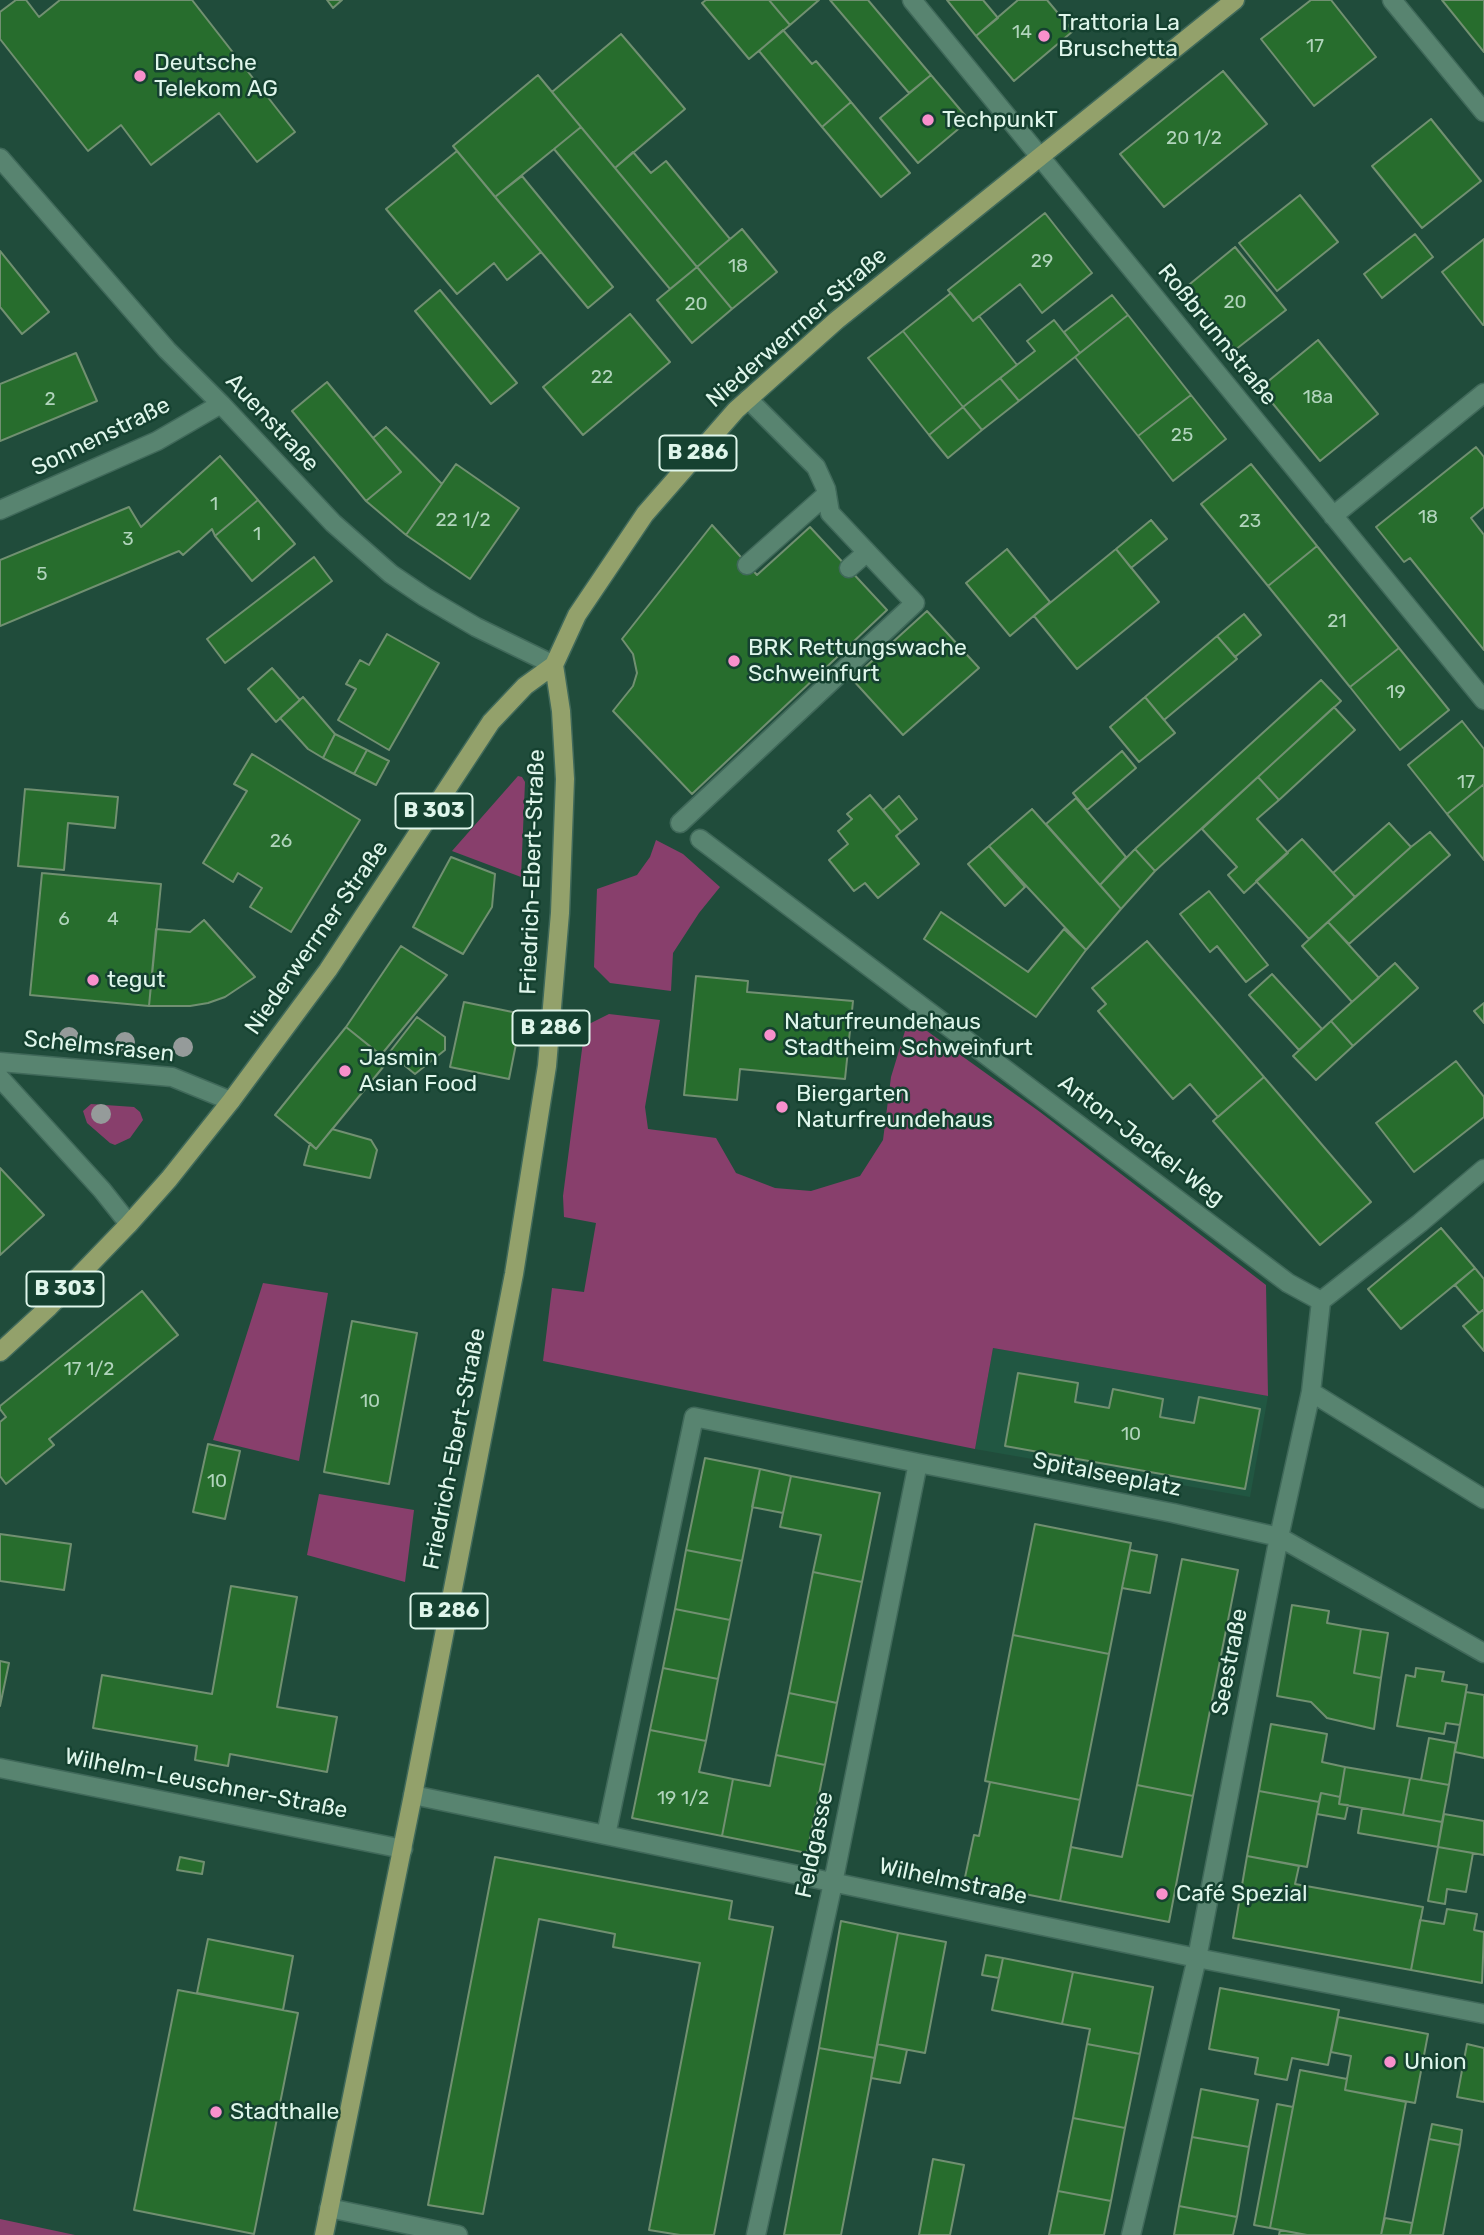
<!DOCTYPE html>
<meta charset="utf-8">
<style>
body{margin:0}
canvas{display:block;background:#204c3b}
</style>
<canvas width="1484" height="2235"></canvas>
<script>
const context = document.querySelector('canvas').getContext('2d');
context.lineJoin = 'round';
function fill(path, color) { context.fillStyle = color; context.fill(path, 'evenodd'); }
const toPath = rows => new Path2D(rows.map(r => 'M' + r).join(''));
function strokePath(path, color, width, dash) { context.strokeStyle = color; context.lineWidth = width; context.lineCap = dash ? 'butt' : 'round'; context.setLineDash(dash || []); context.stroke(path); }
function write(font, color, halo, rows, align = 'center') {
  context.font = font + ' Rubik,sans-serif'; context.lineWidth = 5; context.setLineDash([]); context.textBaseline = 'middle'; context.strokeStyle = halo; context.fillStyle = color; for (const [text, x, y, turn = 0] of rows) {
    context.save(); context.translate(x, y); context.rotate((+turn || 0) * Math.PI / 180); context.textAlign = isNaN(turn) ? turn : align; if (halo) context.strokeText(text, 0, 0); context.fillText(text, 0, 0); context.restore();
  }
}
const built = toPath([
 [993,1348,1268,1396,1250,1497,975,1449]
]);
const green = toPath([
 [518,776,522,777,525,782,521,877,452,851],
 [656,840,683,854,720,887,699,913,673,953,671,991,610,983,594,967,597,889,637,875,650,857],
 [609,1014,660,1020,645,1107,648,1129,716,1138,736,1173,775,1188,811,1191,860,1176,883,1140,891,1077,905,1031,920,1026,1040,1112,1266,1285,1268,1396,993,1348,975,1449,543,1361,552,1288,584,1292,596,1223,564,1217,563,1196,585,1026],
 [91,1104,134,1107,140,1112,143,1120,130,1138,115,1145,110,1143,87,1123,83,1111],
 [263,1283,328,1293,299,1461,213,1440],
 [319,1494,414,1510,405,1582,307,1555],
 [0,2219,75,2235,0,2235]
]);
const building = toPath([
 [16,0,26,0,39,17,60,0,192,0,295,132,257,162,219,113,151,165,121,125,88,151,0,39,0,12,16,0],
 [327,0,342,0,333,8,327,0],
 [706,0,769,0,790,25,749,59,702,3,706,0],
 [769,0,819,0,790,25,769,0],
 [830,0,868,0,931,75,909,93,830,0],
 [947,0,983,0,998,18,976,36,947,0],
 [1018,0,1047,0,1073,31,1014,81,976,36,1018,0],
 [1311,0,1331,0,1376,57,1314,106,1261,39,1311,0],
 [1442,0,1484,0,1484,52,1442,0],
 [783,30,812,64,816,61,851,102,822,127,759,51,783,30],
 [621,34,685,109,615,168,552,92,621,34],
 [1223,71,1267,124,1164,207,1120,154,1223,71],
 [538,75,581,127,495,197,453,146,538,75],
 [931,75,969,120,918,163,880,118,931,75],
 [851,102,910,173,881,197,822,127,851,102],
 [1431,119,1481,181,1422,228,1372,166,1431,119],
 [581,127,697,267,670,289,554,149,581,127],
 [457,151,541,252,507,280,494,263,457,294,386,209,457,151],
 [633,152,651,173,666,161,730,239,697,267,615,168,633,152],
 [522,176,613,287,588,308,495,197,522,176],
 [1300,195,1338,242,1277,291,1239,243,1300,195],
 [1045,213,1092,273,1042,313,1020,284,973,321,948,290,1045,213],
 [742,229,777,272,732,309,697,267,742,229],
 [1415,234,1433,257,1382,298,1364,274,1415,234],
 [1484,239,1484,325,1483,325,1442,272,1484,239],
 [1235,247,1286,310,1235,350,1185,288,1235,247],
 [0,251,49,312,22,334,0,307,0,251],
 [697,267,732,309,692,343,657,300,697,267],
 [440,290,517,383,491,404,415,311,440,290],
 [951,293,973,321,979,316,1017,365,963,407,903,331,951,293],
 [1112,295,1128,315,1080,353,1064,332,1112,295],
 [630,314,670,362,583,435,543,387,630,314],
 [1128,315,1191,395,1138,436,1075,357,1128,315],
 [1054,320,1080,353,1019,401,1000,378,1035,351,1027,341,1054,320],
 [903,331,963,407,929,435,868,358,903,331],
 [1318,340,1378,414,1320,461,1260,388,1318,340],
 [76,353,97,401,0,441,0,384,76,353],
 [1000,378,1019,401,982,430,963,407,1000,378],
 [327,382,401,472,366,501,292,411,327,382],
 [1191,395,1226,439,1173,481,1138,436,1191,395],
 [963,407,982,430,948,458,929,435,963,407],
 [386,427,442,484,406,535,366,501,401,472,373,438,386,427],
 [1476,447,1484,457,1484,507,1471,518,1484,535,1484,650,1410,558,1404,562,1376,527,1476,447],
 [220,456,258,500,215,536,212,529,183,555,179,551,0,626,0,560,129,507,141,527,220,456],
 [456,464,519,508,470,579,406,535,456,464],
 [1251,464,1317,546,1268,586,1201,504,1251,464],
 [258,500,295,544,252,581,215,536,258,500],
 [1151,520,1167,539,1131,568,1116,549,1151,520],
 [712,525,757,575,810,527,887,610,692,794,613,711,633,686,637,673,633,654,622,639,712,525],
 [1317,546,1399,648,1350,687,1268,586,1317,546],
 [1007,549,1050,602,1010,636,966,583,1007,549],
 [1116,549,1159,602,1077,669,1034,616,1116,549],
 [314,557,332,581,225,663,207,639,314,557],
 [927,611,979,668,903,735,852,679,927,611],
 [1244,614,1261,635,1235,657,1217,636,1244,614],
 [387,634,439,663,389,750,338,720,356,689,346,684,360,660,369,665,387,634],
 [1217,636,1237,659,1164,720,1145,697,1217,636],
 [1399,648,1449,710,1400,750,1350,687,1399,648],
 [272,668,300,700,276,722,248,689,272,668],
 [1321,680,1341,701,1155,871,1135,849,1321,680],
 [303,697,335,734,323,758,308,749,280,718,303,697],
 [1145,697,1175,733,1139,762,1110,727,1145,697],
 [1334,707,1355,730,1279,800,1258,777,1334,707],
 [1462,721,1484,749,1484,784,1447,814,1408,765,1462,721],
 [335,734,367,750,354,774,323,758,335,734],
 [367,750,389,761,376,785,354,774,367,750],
 [1122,751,1136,768,1087,810,1073,793,1122,751],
 [252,754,360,820,291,932,250,907,262,888,238,873,233,882,203,863,247,791,234,784,252,754],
 [1258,777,1279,800,1257,819,1288,853,1244,893,1228,875,1237,867,1202,829,1258,777],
 [1484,784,1484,860,1447,814,1484,784],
 [25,789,118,797,115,828,68,823,64,870,18,866,25,789],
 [870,795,901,832,896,836,919,864,878,898,865,883,854,891,829,860,848,844,838,831,852,819,847,814,870,795],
 [899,796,917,819,901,832,883,810,899,796],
 [1076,798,1126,857,1100,885,1046,824,1076,798],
 [1032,809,1121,909,1086,950,989,846,1032,809],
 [1389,823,1411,847,1355,897,1333,873,1389,823],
 [1430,832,1450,855,1349,944,1328,922,1411,847,1430,832],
 [1302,839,1355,897,1309,939,1256,881,1302,839],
 [989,846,1025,887,1005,906,968,864,989,846],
 [1135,849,1155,871,1121,909,1100,885,1135,849],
 [451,857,495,874,492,907,463,954,413,927,451,857],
 [42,873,161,884,149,1006,30,995,42,873],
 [1209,891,1268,965,1246,982,1217,946,1210,952,1180,914,1209,891],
 [941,912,1028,972,1064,929,1086,950,1036,1017,924,939,941,912],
 [204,920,255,977,225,997,208,1003,190,1006,149,1006,156,929,190,932,204,920],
 [1328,922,1379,978,1352,1002,1302,946,1328,922],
 [1147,941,1264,1077,1218,1117,1190,1084,1173,1099,1098,1011,1106,1004,1092,988,1147,941],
 [401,946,447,975,381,1055,346,1027,401,946],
 [1395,963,1418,988,1353,1046,1331,1021,1395,963],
 [1272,974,1322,1029,1299,1050,1249,995,1272,974],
 [696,976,748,981,747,992,853,1001,845,1079,740,1069,737,1100,684,1095,696,976],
 [464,1002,522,1014,509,1079,450,1067,464,1002],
 [1484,1003,1484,1023,1474,1011,1484,1003],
 [417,1017,445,1037,445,1050,415,1074,389,1053,417,1017],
 [1331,1021,1353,1046,1316,1080,1293,1056,1331,1021],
 [346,1027,388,1061,316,1149,275,1115,346,1027],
 [1456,1061,1484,1097,1484,1117,1414,1172,1376,1123,1456,1061],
 [1264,1077,1371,1202,1320,1245,1213,1121,1264,1077],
 [332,1129,371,1140,377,1150,370,1178,304,1165,310,1143,316,1149,332,1129],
 [0,1168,44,1215,0,1255,0,1168],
 [1441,1228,1475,1268,1401,1329,1368,1289,1441,1228],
 [1475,1268,1484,1279,1484,1309,1479,1313,1455,1285,1475,1268],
 [142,1291,178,1335,49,1439,54,1445,6,1484,0,1476,0,1422,6,1417,0,1409,0,1406,142,1291],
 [1484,1309,1484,1351,1463,1326,1484,1309],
 [352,1321,417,1333,389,1484,324,1472,352,1321],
 [1018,1373,1078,1383,1075,1402,1109,1408,1113,1389,1163,1399,1160,1417,1194,1423,1199,1397,1260,1409,1245,1489,1005,1446,1018,1373],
 [208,1444,240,1451,225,1519,193,1512,208,1444],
 [705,1458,760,1469,742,1561,686,1550,705,1458],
 [760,1469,791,1476,783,1513,752,1507,760,1469],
 [791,1476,880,1493,862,1582,813,1572,821,1535,780,1527,791,1476],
 [1035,1524,1131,1543,1109,1654,1013,1635,1035,1524],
 [0,1534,71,1544,64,1590,0,1581,0,1534],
 [686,1550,742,1561,730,1620,675,1609,686,1550],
 [1130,1550,1157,1555,1150,1593,1122,1588,1130,1550],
 [1182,1559,1238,1570,1193,1796,1137,1785,1182,1559],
 [813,1572,862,1582,837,1703,789,1693,813,1572],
 [231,1586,297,1597,277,1707,337,1717,327,1772,230,1754,228,1766,195,1760,197,1746,93,1728,102,1675,212,1694,231,1586],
 [1292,1605,1329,1611,1327,1623,1361,1629,1354,1673,1381,1678,1374,1729,1327,1718,1311,1702,1277,1696,1292,1605],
 [675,1609,730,1620,718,1679,663,1668,675,1609],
 [1361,1629,1388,1633,1381,1678,1354,1673,1361,1629],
 [1013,1635,1109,1654,1080,1800,985,1781,1013,1635],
 [0,1661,9,1663,0,1706,0,1661],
 [663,1668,718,1679,706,1741,650,1730,663,1668],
 [1416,1668,1444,1672,1442,1681,1467,1685,1460,1725,1446,1723,1444,1734,1397,1726,1406,1675,1415,1677,1416,1668],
 [1466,1692,1484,1695,1484,1758,1455,1752,1466,1692],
 [789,1693,837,1703,825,1765,776,1755,789,1693],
 [1271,1724,1327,1734,1322,1762,1345,1767,1340,1797,1321,1793,1319,1802,1259,1791,1271,1724],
 [650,1730,706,1741,699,1772,733,1779,722,1836,632,1818,650,1730],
 [1429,1738,1456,1743,1449,1785,1421,1780,1429,1738],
 [776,1755,825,1765,807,1853,722,1836,733,1779,770,1786,776,1755],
 [1345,1767,1410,1778,1403,1815,1339,1804,1345,1767],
 [1410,1778,1449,1785,1442,1822,1403,1815,1410,1778],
 [990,1782,1080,1800,1060,1901,964,1882,974,1835,979,1836,990,1782],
 [1137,1785,1193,1796,1169,1922,1060,1901,1071,1847,1122,1857,1137,1785],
 [1259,1791,1319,1802,1307,1867,1247,1856,1259,1791],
 [1321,1793,1340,1797,1339,1804,1348,1805,1345,1819,1317,1814,1321,1793],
 [1362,1808,1442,1822,1438,1847,1358,1833,1362,1808],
 [1444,1814,1484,1821,1484,1855,1438,1847,1444,1814],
 [1438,1847,1473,1853,1466,1892,1447,1889,1445,1904,1428,1901,1438,1847],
 [1247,1856,1299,1866,1295,1884,1423,1907,1411,1970,1233,1938,1247,1856],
 [180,1857,204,1862,202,1874,177,1870,180,1857],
 [495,1857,732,1901,729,1919,773,1927,714,2235,680,2235,649,2230,700,1963,613,1947,615,1934,539,1919,483,2214,428,2205,495,1857],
 [1447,1909,1477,1914,1474,1930,1484,1932,1482,1983,1411,1970,1420,1920,1444,1924,1447,1909],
 [841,1921,898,1933,875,2058,819,2048,841,1921],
 [898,1933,946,1942,925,2053,877,2044,898,1933],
 [208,1939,293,1956,283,2010,197,1993,208,1939],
 [986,1955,1003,1958,999,1978,982,1975,986,1955],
 [1003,1958,1073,1972,1062,2024,992,2010,1003,1958],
 [1073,1972,1153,1987,1140,2054,1087,2044,1090,2029,1062,2024,1073,1972],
 [1220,1988,1339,2010,1328,2065,1292,2058,1287,2080,1255,2074,1258,2058,1209,2049,1220,1988],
 [178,1990,298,2013,254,2234,134,2210,178,1990],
 [1338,2017,1428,2034,1415,2103,1345,2090,1351,2056,1331,2052,1338,2017],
 [877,2044,907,2050,900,2083,871,2078,877,2044],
 [1087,2044,1140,2054,1125,2128,1073,2118,1087,2044],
 [1467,2044,1484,2048,1484,2102,1457,2097,1467,2044],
 [819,2048,875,2058,841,2235,784,2235,819,2048],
 [1300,2070,1347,2079,1345,2090,1406,2102,1381,2235,1307,2235,1270,2228,1300,2070],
 [1201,2089,1258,2100,1249,2147,1192,2137,1201,2089],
 [1277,2104,1293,2107,1270,2228,1254,2225,1277,2104],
 [1073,2118,1125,2128,1111,2201,1058,2191,1073,2118],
 [1432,2124,1462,2130,1460,2145,1429,2139,1432,2124],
 [1192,2137,1249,2147,1237,2217,1179,2206,1192,2137],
 [1429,2139,1460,2145,1443,2235,1410,2235,1429,2139],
 [933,2159,964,2165,950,2235,919,2235,933,2159],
 [1058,2191,1111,2201,1104,2235,1049,2235,1058,2191],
 [1179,2206,1237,2217,1233,2235,1174,2235,1179,2206],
 [1385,2218,1412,2223,1410,2235,1381,2235,1385,2218],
 [1280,2230,1307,2235,1279,2235,1280,2230]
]);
const minor = toPath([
 [912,0,1484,700],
 [1392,0,1484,112],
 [0,158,167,350,221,404,333,523,391,574,425,597,476,627,554,665],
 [0,510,157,441,221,404],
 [1333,516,1484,393],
 [747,565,827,494],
 [849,568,866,553],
 [680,823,915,603,830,513,826,489,816,467,748,399],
 [700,839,1288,1283,1321,1301],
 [0,1062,172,1077,231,1101],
 [0,1078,102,1190,129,1224],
 [1311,1392,1484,1499],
 [0,1768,403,1849],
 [413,1795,1197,1958,1484,2014],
 [606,1835,694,1417,918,1463,1173,1513,1279,1537,1484,1653],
 [329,2208,458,2235],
 [756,2235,833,1883,918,1463],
 [1131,2235,1197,1958,1279,1537,1311,1392,1321,1301,1420,1223,1484,1169]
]);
const major = toPath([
 [0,1352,49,1307,129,1224,169,1179,231,1101,328,970,491,722,525,686,554,665,577,615,645,514,736,410,837,320,1235,0],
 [324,2235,413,1795,514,1274,547,1066,560,913,565,779,561,711,554,665]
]);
const trees = [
 [69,1037],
 [125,1042],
 [183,1047],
 [101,1114]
];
const markers = [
 [1044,36,7,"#f890cc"],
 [140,76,7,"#f890cc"],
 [928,120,7,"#f890cc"],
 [734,661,7,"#f890cc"],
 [93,980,7,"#f890cc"],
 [770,1035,7,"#f890cc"],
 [345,1071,7,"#f890cc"],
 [782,1107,7,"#f890cc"],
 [1162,1894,7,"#f890cc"],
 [1390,2062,7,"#f890cc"],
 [216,2112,7,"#f890cc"]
];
const numberNames = [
 ["14",1022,33],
 ["17",1315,47],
 ["20 1/2",1194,139],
 ["29",1042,262],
 ["18",738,267],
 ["20",1235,303],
 ["20",696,305],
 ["22",602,378],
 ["18a",1318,398],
 ["2",50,400],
 ["25",1182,436],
 ["1",214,505],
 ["18",1428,518],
 ["22 1/2",463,521],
 ["23",1250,522],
 ["1",257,535],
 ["3",128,540],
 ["5",42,575],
 ["21",1337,622],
 ["19",1396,693],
 ["17",1466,783],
 ["26",281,842],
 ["6",64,920],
 ["4",113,920],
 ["17 1/2",89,1370],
 ["10",370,1402],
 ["10",1131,1435],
 ["10",217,1482],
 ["19 1/2",683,1799]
];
const shields = [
 [698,453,77],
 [434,811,77],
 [551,1028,77],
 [65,1289,77],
 [449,1611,77]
];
const shieldNames = [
 ["B 286",698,453],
 ["B 303",434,811],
 ["B 286",551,1028],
 ["B 303",65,1289],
 ["B 286",449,1611]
];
const poiNames = [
 ["Trattoria La",1058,23],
 ["Bruschetta",1058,49],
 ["Deutsche",154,63],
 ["Telekom AG",154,89],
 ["TechpunkT",942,120],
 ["BRK Rettungswache",748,648],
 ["Schweinfurt",748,674],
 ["tegut",107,980],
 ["Naturfreundehaus",784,1022],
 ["Stadtheim Schweinfurt",784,1048],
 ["Jasmin",359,1058],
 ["Asian Food",359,1084],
 ["Biergarten",796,1094],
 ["Naturfreundehaus",796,1120],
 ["Café Spezial",1176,1894],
 ["Union",1404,2062],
 ["Stadthalle",230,2112]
];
const streetNames = [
 ["Niederwerrner Straße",797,328,-41],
 ["Roßbrunnstraße",1217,335,51],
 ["Auenstraße",272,423,47],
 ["Sonnenstraße",101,437,-26],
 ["Friedrich-Ebert-Straße",533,872,-88],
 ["Niederwerrner Straße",317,938,-55],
 ["Schelmsrasen",99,1047,6],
 ["Anton-Jackel-Weg",1141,1141,37],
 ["Friedrich-Ebert-Straße",455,1449,-79],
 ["Spitalseeplatz",1107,1475,11],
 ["Seestraße",1230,1662,-79],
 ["Wilhelm-Leuschner-Straße",206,1784,11],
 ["Feldgasse",815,1845,-78],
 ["Wilhelmstraße",953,1882,12]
];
fill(built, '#215742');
fill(green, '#883f6c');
fill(building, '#276d2d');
strokePath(building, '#719071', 2);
strokePath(minor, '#40695a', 21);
strokePath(major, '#40695a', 21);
strokePath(minor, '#588470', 18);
strokePath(major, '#93a16b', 18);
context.fillStyle = '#959b9a';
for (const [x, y] of trees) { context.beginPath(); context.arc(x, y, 10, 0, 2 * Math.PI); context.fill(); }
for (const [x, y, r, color] of markers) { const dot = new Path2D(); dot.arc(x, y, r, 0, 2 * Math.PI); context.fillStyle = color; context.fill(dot); strokePath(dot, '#154130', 2.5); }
write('19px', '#b1d4bc', null, numberNames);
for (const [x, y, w] of shields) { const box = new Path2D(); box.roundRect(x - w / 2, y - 17.5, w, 35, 5); context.fillStyle = '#154130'; context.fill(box); strokePath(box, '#dff6eb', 2); }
write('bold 21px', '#dff6eb', null, shieldNames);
write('23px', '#dff6eb', '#154130', poiNames, 'left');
write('23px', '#dff6eb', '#154130', streetNames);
</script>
